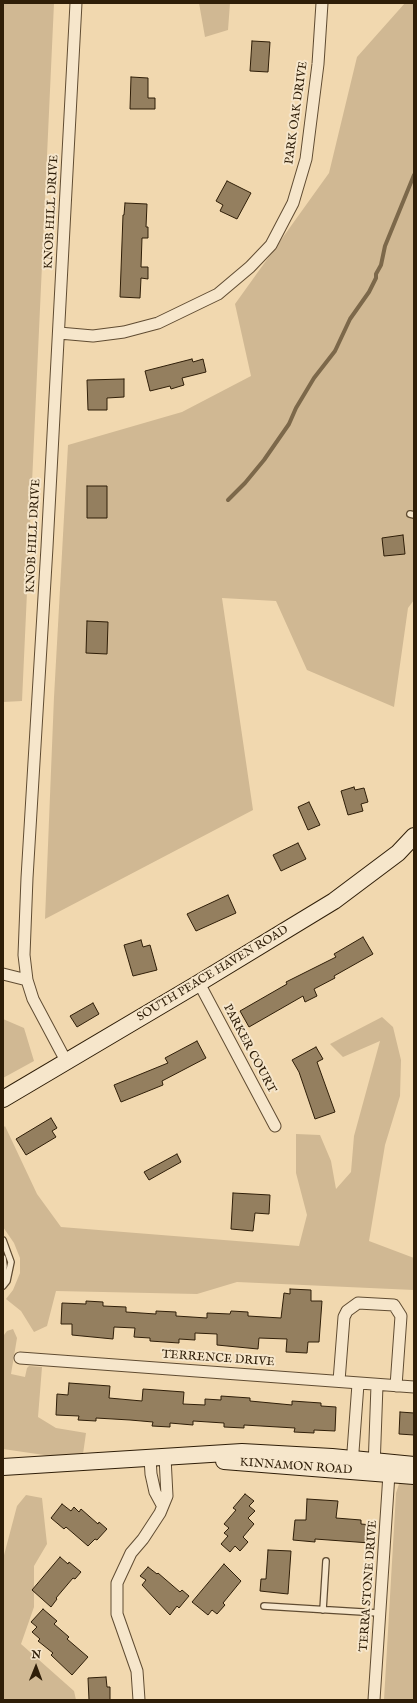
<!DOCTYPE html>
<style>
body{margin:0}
#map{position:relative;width:417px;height:1703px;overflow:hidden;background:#f1d8af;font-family:"IM FELL English",serif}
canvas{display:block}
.frame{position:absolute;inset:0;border:4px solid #2f1e08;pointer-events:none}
.north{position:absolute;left:16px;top:1647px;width:40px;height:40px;-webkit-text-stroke:3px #f6e6cb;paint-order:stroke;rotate:1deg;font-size:11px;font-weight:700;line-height:16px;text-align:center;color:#2f1e08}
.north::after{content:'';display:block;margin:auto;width:14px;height:18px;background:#2f1e08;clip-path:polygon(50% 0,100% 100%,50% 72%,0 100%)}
</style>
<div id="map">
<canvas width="417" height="1703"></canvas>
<div class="frame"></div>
<div class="north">N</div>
</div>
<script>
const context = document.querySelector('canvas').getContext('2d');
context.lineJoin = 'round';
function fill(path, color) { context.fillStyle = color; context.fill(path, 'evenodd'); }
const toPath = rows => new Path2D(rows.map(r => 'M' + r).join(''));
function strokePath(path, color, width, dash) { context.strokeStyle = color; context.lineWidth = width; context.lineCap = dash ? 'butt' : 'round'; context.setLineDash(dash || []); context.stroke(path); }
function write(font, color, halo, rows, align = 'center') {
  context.font = font + ' "IM FELL English",serif'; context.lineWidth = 4; context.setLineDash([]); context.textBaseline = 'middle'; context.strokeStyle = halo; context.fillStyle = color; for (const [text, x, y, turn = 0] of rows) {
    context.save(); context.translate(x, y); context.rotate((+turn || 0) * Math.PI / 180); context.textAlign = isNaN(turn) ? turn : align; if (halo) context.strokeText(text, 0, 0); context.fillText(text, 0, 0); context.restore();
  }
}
const green = toPath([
 [3,3,54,3,22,701,3,702],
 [199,3,230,3,228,30,205,37],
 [405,3,414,3,414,600,408,608,394,707,307,670,276,601,222,598,253,810,45,919,54,697,68,445,182,412,251,376,235,304,329,173,357,57],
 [382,1017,393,1027,401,1060,400,1096,385,1145,369,1241,414,1258,414,1290,237,1282,197,1294,56,1291,47,1326,34,1332,21,1311,6,1299,13,1290,20,1273,20,1258,14,1243,3,1227,3,1128,5,1126,37,1194,61,1227,299,1246,307,1215,296,1173,296,1134,320,1135,331,1161,336,1189,351,1172,354,1136,380,1041,343,1057,330,1044],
 [3,1019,24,1028,34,1061,3,1078],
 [13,1329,17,1338,11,1374,25,1377,27,1368,29,1366,42,1367,38,1417,56,1428,86,1433,83,1454,51,1456,3,1449,3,1342,4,1335,7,1331],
 [404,1479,414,1480,414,1700,384,1700,396,1493,399,1484],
 [26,1495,42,1498,47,1544,34,1566,34,1607,21,1644,74,1691,76,1700,3,1700,3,1559,17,1506]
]);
const stream = toPath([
 [228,500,245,483,264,460,289,424,296,408,314,378,335,351,350,319,369,292,376,278,376,274,381,265,385,246,414,175]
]);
const building = toPath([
 [252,41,270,42,268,72,250,71,252,41],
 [131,77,148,78,148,98,155,98,155,109,130,109,131,77],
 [227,181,251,193,237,219,220,211,223,205,216,201,227,181],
 [125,203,147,204,146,227,148,227,148,238,142,238,141,267,148,267,148,279,141,278,140,298,120,297,123,215,124,215,125,203],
 [192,359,193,362,203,359,206,372,182,378,184,385,171,389,170,386,150,391,145,371,192,359],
 [124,379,124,397,107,398,107,410,88,410,87,380,124,379],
 [87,486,107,486,107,518,87,518,87,486],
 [403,535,405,554,384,556,382,538,403,535],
 [87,621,108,622,107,654,86,653,87,621],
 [354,787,355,790,364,788,368,802,361,804,363,811,348,815,341,791,354,787],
 [309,802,320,825,308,830,298,807,309,802],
 [298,843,306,859,281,871,273,855,298,843],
 [228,895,236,913,196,931,187,914,228,895],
 [363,937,373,954,334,976,335,978,314,989,317,996,305,1002,303,996,249,1027,240,1011,287,984,286,982,336,957,334,954,363,937],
 [141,940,143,947,150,945,157,970,133,976,124,945,141,940],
 [93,1003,99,1014,77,1027,70,1016,93,1003],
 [197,1041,206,1058,162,1081,163,1085,121,1102,114,1085,168,1063,165,1058,197,1041],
 [316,1047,323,1059,317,1062,335,1112,315,1119,299,1072,292,1060,316,1047],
 [51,1118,57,1128,52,1131,56,1137,26,1155,16,1139,51,1118],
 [177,1154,181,1162,149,1180,144,1172,177,1154],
 [233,1193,270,1195,269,1214,255,1213,253,1231,231,1229,233,1193],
 [290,1289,311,1290,311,1301,322,1301,319,1342,308,1342,307,1353,286,1352,287,1339,259,1338,258,1349,217,1345,217,1334,195,1333,195,1340,179,1339,179,1343,150,1341,150,1338,134,1337,135,1328,114,1327,113,1339,72,1335,72,1324,61,1324,62,1303,86,1304,86,1301,103,1302,103,1306,126,1307,126,1312,156,1314,156,1311,176,1312,176,1316,207,1318,207,1313,230,1314,231,1311,248,1312,248,1316,281,1318,284,1293,290,1294,290,1289],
 [69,1383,110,1386,109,1398,142,1401,143,1389,184,1392,183,1404,205,1405,205,1399,221,1400,221,1396,250,1398,250,1401,292,1405,292,1401,321,1403,321,1406,336,1407,335,1431,314,1430,314,1433,294,1432,295,1428,244,1425,244,1428,224,1427,224,1423,193,1421,193,1425,170,1423,170,1427,152,1426,153,1422,130,1420,96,1418,96,1421,78,1420,79,1416,56,1415,57,1394,68,1395,69,1383],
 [400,1412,414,1413,414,1435,399,1434,400,1412],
 [245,1494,254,1501,249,1506,255,1511,248,1518,254,1524,243,1537,248,1542,240,1551,235,1546,230,1552,221,1544,228,1536,224,1533,229,1528,224,1524,236,1510,233,1508,245,1494],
 [307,1499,338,1501,336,1518,361,1520,361,1524,372,1525,370,1543,315,1539,315,1542,293,1540,295,1520,306,1520,307,1499],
 [62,1504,71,1511,74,1507,79,1512,81,1509,98,1524,99,1522,107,1529,97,1540,95,1539,88,1546,66,1527,64,1529,51,1518,62,1504],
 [268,1550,291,1551,288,1594,260,1591,261,1579,266,1579,268,1550],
 [60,1557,68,1564,69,1562,81,1572,75,1579,73,1578,56,1598,57,1599,51,1607,32,1590,60,1557],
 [224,1564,241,1581,223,1603,225,1605,217,1614,212,1610,208,1615,192,1602,224,1564],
 [148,1567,157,1574,158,1573,180,1592,182,1590,189,1596,179,1608,177,1606,170,1615,142,1585,146,1580,140,1576,148,1567],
 [43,1609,57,1621,54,1624,69,1637,67,1639,88,1657,72,1675,51,1655,53,1653,38,1641,40,1639,32,1632,37,1627,31,1622,43,1609],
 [106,1677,107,1687,110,1687,110,1700,89,1700,88,1678,106,1677]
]);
const service = toPath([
 [410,514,414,515],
 [3,1240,11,1262,7,1281,3,1286],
 [3,1258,4,1266,3,1282],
 [264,1606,379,1613],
 [323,1610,326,1561]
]);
const minor = toPath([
 [59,333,93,336,124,332,158,323,218,294,250,267,271,245,293,203,306,159,318,64,322,3],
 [3,974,27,980],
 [199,983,275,1126],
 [66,1061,33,999,27,980,24,955,27,878,47,547,76,3],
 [20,1358,414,1387],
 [339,1381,344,1317,347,1311,358,1303,394,1305,401,1316,396,1386],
 [150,1458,151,1474,155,1492,162,1505],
 [352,1465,358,1384],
 [374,1468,377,1385],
 [139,1700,137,1671,117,1614,117,1583,131,1553,143,1539,160,1513,167,1496,165,1457],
 [374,1700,389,1474]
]);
const secondary = toPath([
 [3,1099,199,983,334,901,398,853,414,836],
 [224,1461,414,1476],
 [3,1467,242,1452,332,1457,414,1465]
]);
const streetNames = [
 ["PARK OAK DRIVE",297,113,-82],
 ["KNOB HILL DRIVE",52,212,-87],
 ["KNOB HILL DRIVE",34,536,-87],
 ["SOUTH PEACE HAVEN ROAD",213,974,-31],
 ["PARKER COURT",249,1049,62],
 ["TERRENCE DRIVE",218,1359,4],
 ["KINNAMON ROAD",296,1467,4],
 ["TERRA STONE DRIVE",369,1586,-86]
];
fill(green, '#d0b893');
strokePath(stream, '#7c684a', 4);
fill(building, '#947f5f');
strokePath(building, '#2f1e08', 1);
strokePath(service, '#604c32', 8);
strokePath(minor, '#604c32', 13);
strokePath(secondary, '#2f1e08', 18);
strokePath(service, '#f6e6cb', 5.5);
strokePath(minor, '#f6e6cb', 11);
strokePath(secondary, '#f6e6cb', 16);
write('12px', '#2f1e08', '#f6e6cb', streetNames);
</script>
